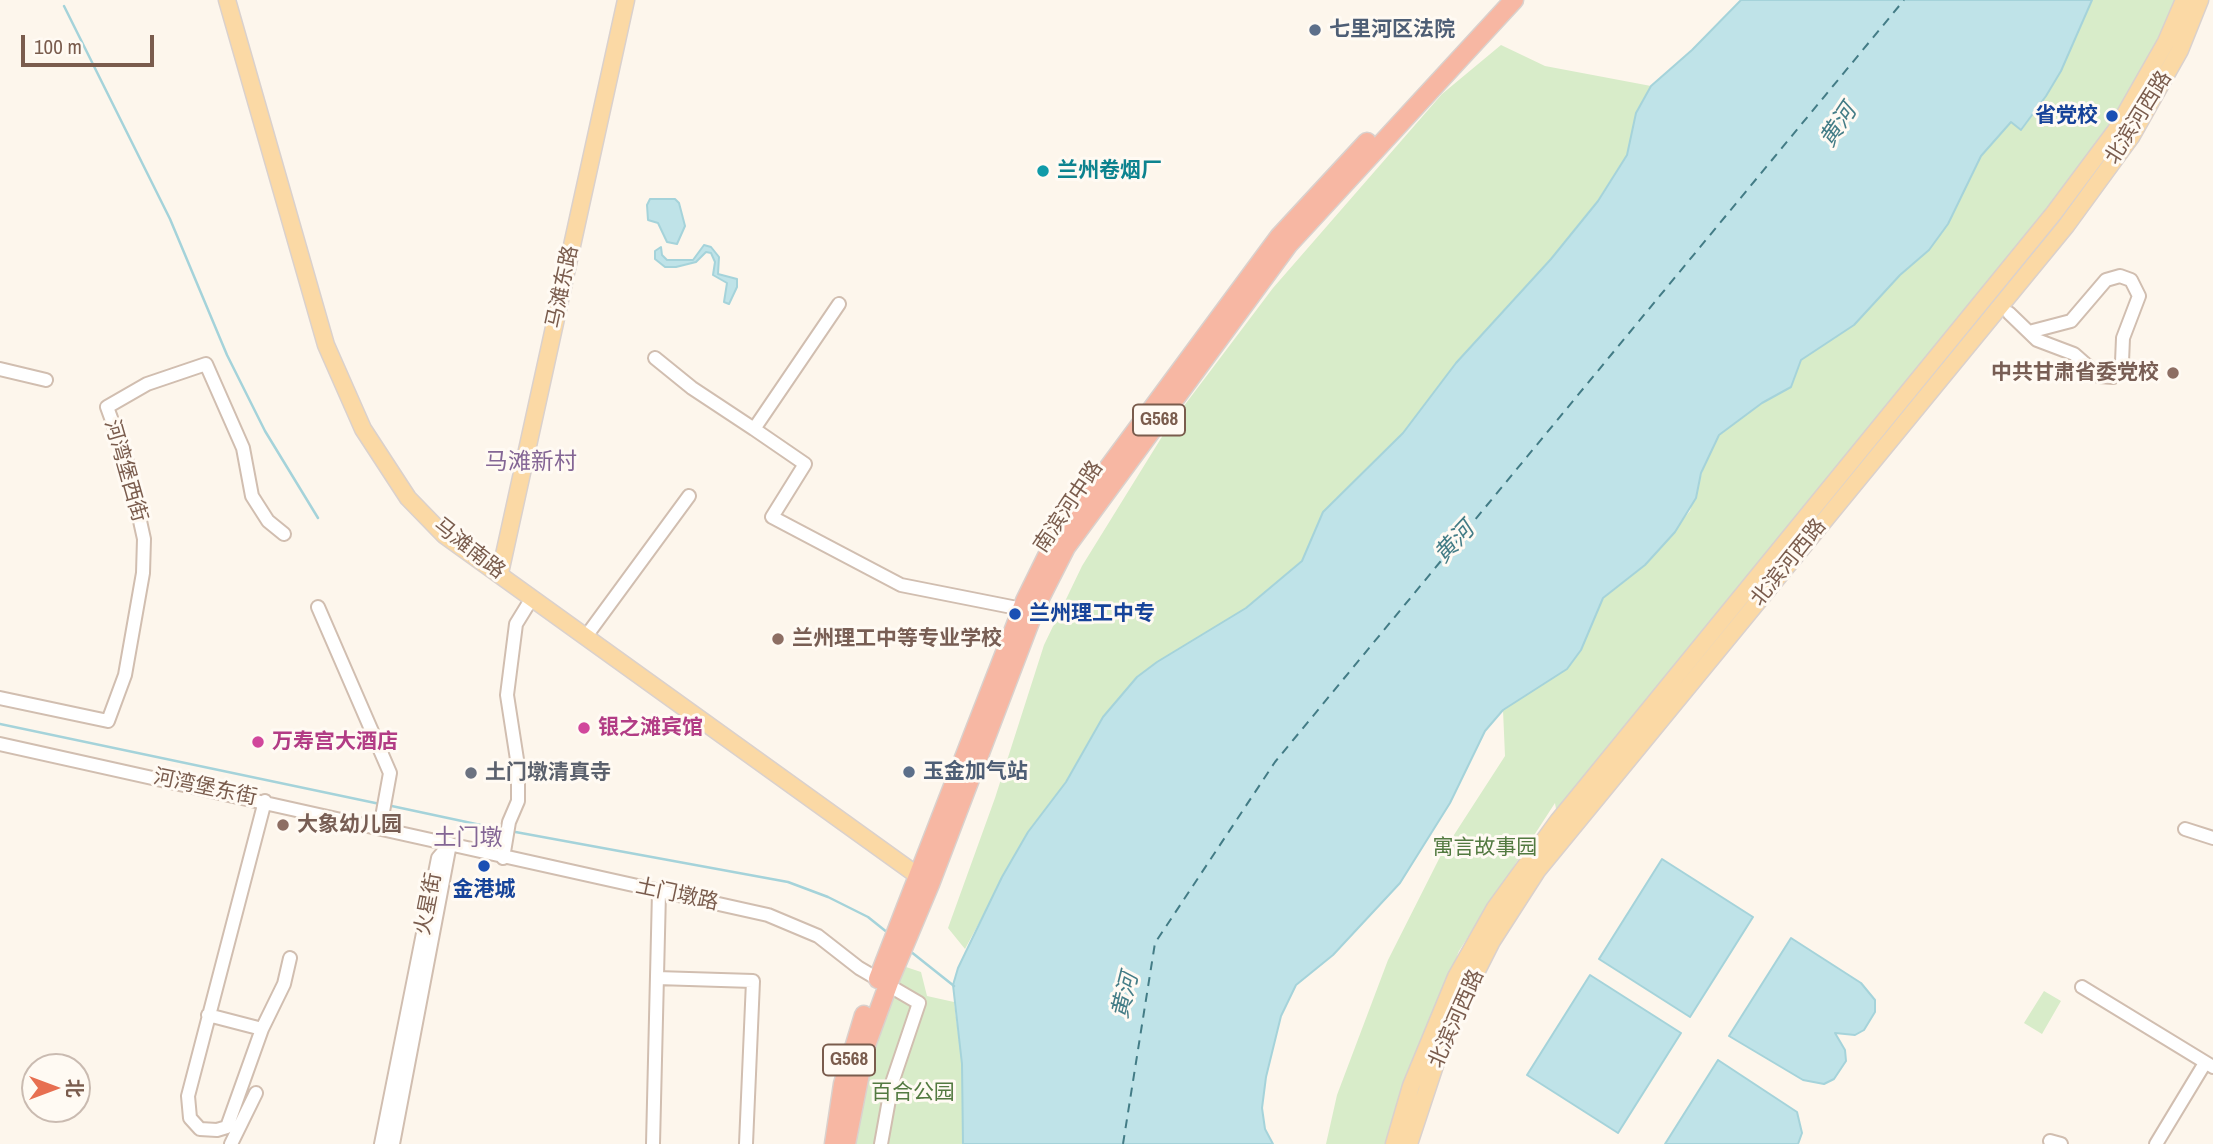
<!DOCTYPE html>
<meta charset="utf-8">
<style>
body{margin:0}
#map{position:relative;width:2213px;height:1144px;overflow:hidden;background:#fdf6ec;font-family:"Archivo Narrow","Noto Sans SC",sans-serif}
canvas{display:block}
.north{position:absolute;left:21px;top:1053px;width:70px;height:70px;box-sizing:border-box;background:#fffaf3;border:2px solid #cabbb1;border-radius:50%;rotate:90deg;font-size:19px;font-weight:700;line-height:28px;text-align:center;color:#7a5c4d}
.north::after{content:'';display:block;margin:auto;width:24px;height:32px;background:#e76f51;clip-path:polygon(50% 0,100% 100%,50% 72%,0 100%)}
.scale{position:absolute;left:21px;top:35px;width:133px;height:32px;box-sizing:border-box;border:4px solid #7a5c4d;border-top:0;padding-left:9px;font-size:21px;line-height:24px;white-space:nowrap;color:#7a5c4d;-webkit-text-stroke:5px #fffaf3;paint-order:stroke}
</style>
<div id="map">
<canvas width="2213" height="1144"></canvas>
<div class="north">北</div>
<div class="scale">100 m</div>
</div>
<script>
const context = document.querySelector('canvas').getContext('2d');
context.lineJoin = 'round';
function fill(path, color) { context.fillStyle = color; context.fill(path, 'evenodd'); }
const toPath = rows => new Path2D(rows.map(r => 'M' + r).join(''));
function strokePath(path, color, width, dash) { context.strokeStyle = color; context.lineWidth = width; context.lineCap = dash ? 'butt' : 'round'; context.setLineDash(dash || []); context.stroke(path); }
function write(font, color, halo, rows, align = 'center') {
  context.font = font + ' "Archivo Narrow","Noto Sans SC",sans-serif'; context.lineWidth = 6; context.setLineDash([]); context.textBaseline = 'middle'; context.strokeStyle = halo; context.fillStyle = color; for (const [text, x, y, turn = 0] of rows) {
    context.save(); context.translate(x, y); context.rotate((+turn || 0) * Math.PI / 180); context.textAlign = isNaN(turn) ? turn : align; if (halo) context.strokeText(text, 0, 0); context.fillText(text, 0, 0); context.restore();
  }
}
const green = toPath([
 [2092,0,2184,0,2116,130,1558,821,1555,803,1459,951,1386,1144,1326,1144,1337,1095,1388,960,1441,855,1505,756,1503,710,1567,669,1581,650,1603,598,1645,565,1690,511,1708,454,1719,435,1762,403,1791,387,1801,360,1929,250,1948,224,1981,156,2011,122,2022,130,2046,96,2061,71],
 [1501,45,1545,66,1651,86,1636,113,1627,155,1598,200,1551,259,1456,363,1403,433,1323,512,1302,561,1246,608,1157,662,1090,739,1066,782,1028,832,965,949,948,928,995,798,1044,645,1082,566,1168,427,1273,288,1442,94],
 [903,966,921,972,927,996,954,1002,962,1064,963,1144,854,1144,874,1041],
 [2044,991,2061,1001,2042,1034,2024,1023]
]);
const water = toPath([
 [1741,0,2092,0,2061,71,2046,96,2021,130,2011,122,1981,156,1948,224,1929,250,1900,275,1854,325,1801,360,1791,387,1762,403,1719,435,1701,473,1696,498,1675,532,1645,565,1603,598,1581,650,1567,669,1503,710,1485,731,1450,803,1400,883,1333,955,1296,985,1281,1016,1266,1077,1262,1108,1265,1129,1273,1144,963,1144,962,1064,953,985,958,968,1002,877,1028,832,1066,782,1103,717,1137,677,1157,662,1246,608,1302,561,1323,512,1403,433,1456,363,1551,259,1598,201,1627,155,1636,113,1651,86,1692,50,1741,0],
 [650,199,675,199,679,203,685,226,677,244,667,242,658,223,648,220,647,205,650,199],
 [704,245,711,247,719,257,718,274,737,279,737,287,729,304,724,302,727,283,713,275,715,262,711,253,706,252,696,262,676,267,665,267,655,259,655,251,661,247,662,255,667,260,693,260,704,245],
 [1662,859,1753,917,1690,1017,1599,959,1662,859],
 [1791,938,1861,983,1875,1000,1875,1012,1864,1030,1855,1035,1835,1033,1845,1050,1846,1061,1834,1079,1824,1084,1803,1080,1729,1036,1791,938],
 [1590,975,1681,1033,1618,1133,1527,1075,1590,975],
 [1718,1060,1797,1112,1802,1133,1798,1144,1665,1144,1718,1060]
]);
const stream = toPath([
 [64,6,170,219,227,355,265,431,318,518],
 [0,724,380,804],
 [387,805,504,830],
 [510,831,788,882,828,897,868,917,888,933],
 [910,951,954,986]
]);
const ferry = toPath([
 [1123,1144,1155,943,1275,762,1904,0]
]);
const minor = toPath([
 [2009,313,2037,340,2074,354,2099,376,2113,377,2122,362,2123,338,2139,296,2131,280,2120,276,2106,280,2071,321,2029,332],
 [655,358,692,388,754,429,839,304],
 [0,369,46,380],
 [754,429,805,464,772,517,901,585,1022,609],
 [318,607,390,773,380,828],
 [587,635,689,496],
 [0,698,108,721,125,675,143,573,144,539,127,462,107,407,147,384,206,364,243,448,252,496,268,521,284,534],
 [0,744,768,915,818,936,859,968,919,1003,892,1083,881,1144],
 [265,801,188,1096,190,1118,200,1129,217,1130,227,1127,262,1029,284,984,290,958],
 [2185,829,2213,838],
 [503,858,509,822,518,801,518,766,507,695,516,624,532,598],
 [657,978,753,981,746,1144],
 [2082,987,2213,1067],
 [208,1015,262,1029],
 [2050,1141,2061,1144],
 [231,1144,256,1093],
 [381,1144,438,858,450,844],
 [393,1144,450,844],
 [653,1144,659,892],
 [2156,1144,2205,1063]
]);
const major = toPath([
 [227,0,326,345,363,429,408,498,444,535,928,883],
 [500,573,626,0],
 [1394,1144,1411,1086,1456,977,1495,908,1558,821,2054,213,2116,130,2166,42,2184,0],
 [1409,1144,1446,1032,1492,941,1537,871,2066,226,2131,137,2180,50,2200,0]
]);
const highway = toPath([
 [878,979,1025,601,1055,540,1279,237,1367,142],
 [834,1144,843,1084,864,1015],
 [846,1144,865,1048,891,977,930,884,1036,606,1066,547,1288,245,1514,0]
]);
const markers = [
 [1315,30,7,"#5c6f8a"],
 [2112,116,7,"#1a4fb4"],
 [1043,171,7,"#0f9aa8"],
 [2173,373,7,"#8d6e63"],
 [1015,614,7,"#1a4fb4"],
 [778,639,7,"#8d6e63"],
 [584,728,7,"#d1479c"],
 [258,742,7,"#d1479c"],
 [909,772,7,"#5c6f8a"],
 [471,773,7,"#6b7280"],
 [283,825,7,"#8d6e63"],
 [484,866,7,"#1a4fb4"]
];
const shields = [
 [1159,420,52],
 [849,1060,52]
];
const shieldNames = [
 ["G568",1159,420],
 ["G568",849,1060]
];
const serviceNames = [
 ["七里河区法院",1329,30],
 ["玉金加气站",923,772]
];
const transitNames = [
 ["省党校",2098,116],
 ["兰州理工中专",1029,614,"left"],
 ["金港城",484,890,"center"]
];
const streetNames = [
 ["北滨河西路",2139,118,-58],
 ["马滩东路",563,287,-78],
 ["河湾堡西街",125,471,74],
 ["南滨河中路",1069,507,-56],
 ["马滩南路",469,549,38],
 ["北滨河西路",1789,563,-51],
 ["河湾堡东街",205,788,12],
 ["土门墩路",677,895,12],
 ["火星街",429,904,-79],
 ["北滨河西路",1457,1019,-66]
];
const cultureNames = [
 ["兰州卷烟厂",1057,171]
];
const educationNames = [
 ["中共甘肃省委党校",2159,373,"right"],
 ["兰州理工中等专业学校",792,639],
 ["大象幼儿园",297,825]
];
const hotelNames = [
 ["银之滩宾馆",598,728],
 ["万寿宫大酒店",272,742]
];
const worshipNames = [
 ["土门墩清真寺",485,773]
];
const parkNames = [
 ["寓言故事园",1485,848],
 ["百合公园",913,1093]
];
const waterNames = [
 ["黄河",1839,126,-56],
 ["黄河",1455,543,-47],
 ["黄河",1126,996,-76]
];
const neighbourhoodNames = [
 ["马滩新村",531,463],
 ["土门墩",468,839]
];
fill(green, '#d8ecc9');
fill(water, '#bfe3e8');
strokePath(water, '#a5d3da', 2);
strokePath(stream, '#a5d3da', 2.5);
strokePath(ferry, '#437c86', 2, [9, 7]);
strokePath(minor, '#d1beb0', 16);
strokePath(major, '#dad1cd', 19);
strokePath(highway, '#dad1cd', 21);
strokePath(minor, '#fff', 12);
strokePath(major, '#fbd9a5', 16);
strokePath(highway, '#f7b7a3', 18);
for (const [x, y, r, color] of markers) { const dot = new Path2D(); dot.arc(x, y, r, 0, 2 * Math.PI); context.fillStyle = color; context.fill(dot); strokePath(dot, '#fffaf3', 2.5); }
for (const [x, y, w] of shields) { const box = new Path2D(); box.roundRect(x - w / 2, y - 15.5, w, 31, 5); context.fillStyle = '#fffaf3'; context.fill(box); strokePath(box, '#7a5c4d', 2); }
write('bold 19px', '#7a5c4d', null, shieldNames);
write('bold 21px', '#4e5e75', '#fffaf3', serviceNames, 'left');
write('bold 21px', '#164399', '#fffaf3', transitNames, 'right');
write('21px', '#7a5c4d', '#fffaf3', streetNames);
write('bold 21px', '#0d838f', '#fffaf3', cultureNames, 'left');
write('bold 21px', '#785e54', '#fffaf3', educationNames, 'left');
write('bold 21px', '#b23c85', '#fffaf3', hotelNames, 'left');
write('bold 21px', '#5b616d', '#fffaf3', worshipNames, 'left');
write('21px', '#537a41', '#fffaf3', parkNames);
write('italic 23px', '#437c86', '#fffaf3', waterNames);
write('23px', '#846695', '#fffaf3', neighbourhoodNames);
</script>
